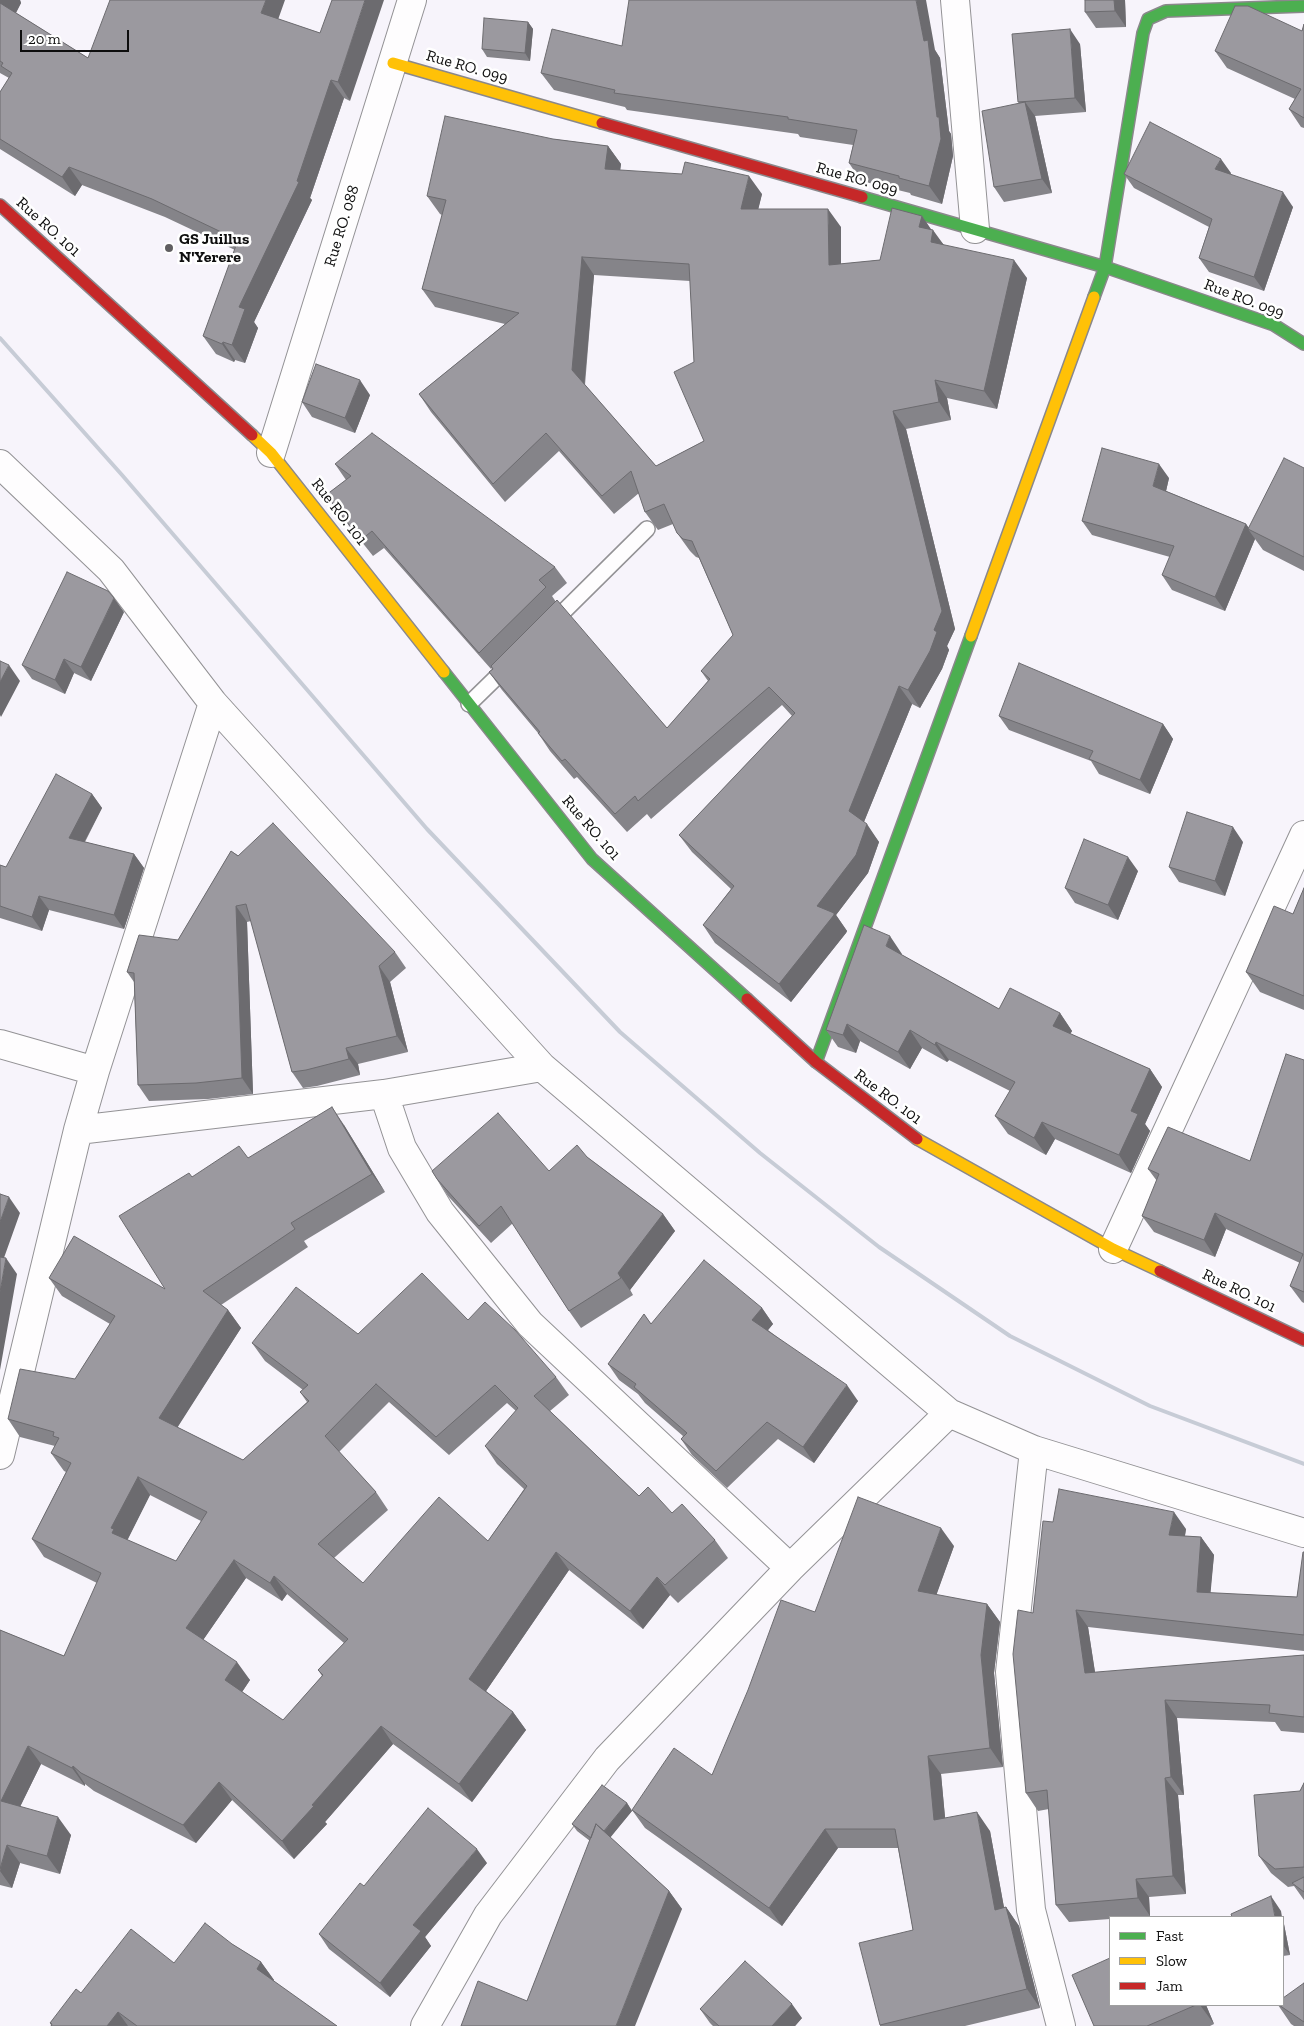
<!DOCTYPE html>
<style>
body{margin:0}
#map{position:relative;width:1304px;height:2026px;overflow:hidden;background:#f7f4fb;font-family:"Zilla Slab",serif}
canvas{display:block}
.legend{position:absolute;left:1109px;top:1916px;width:175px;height:90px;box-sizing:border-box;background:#fff;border:1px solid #9f9f9f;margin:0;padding:6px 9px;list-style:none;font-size:15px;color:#0e0e0e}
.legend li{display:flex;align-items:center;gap:10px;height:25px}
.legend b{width:25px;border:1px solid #9f9f9f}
.scale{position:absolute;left:20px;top:30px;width:109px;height:22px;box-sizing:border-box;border:2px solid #0e0e0e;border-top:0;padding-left:6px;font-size:15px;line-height:18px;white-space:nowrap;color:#0e0e0e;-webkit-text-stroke:4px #fff;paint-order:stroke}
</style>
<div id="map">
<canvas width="1304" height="2026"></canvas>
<ul class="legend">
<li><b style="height:6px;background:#4caf50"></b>Fast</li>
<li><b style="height:6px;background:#ffc107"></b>Slow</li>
<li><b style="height:6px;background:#c62828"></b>Jam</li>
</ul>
<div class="scale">20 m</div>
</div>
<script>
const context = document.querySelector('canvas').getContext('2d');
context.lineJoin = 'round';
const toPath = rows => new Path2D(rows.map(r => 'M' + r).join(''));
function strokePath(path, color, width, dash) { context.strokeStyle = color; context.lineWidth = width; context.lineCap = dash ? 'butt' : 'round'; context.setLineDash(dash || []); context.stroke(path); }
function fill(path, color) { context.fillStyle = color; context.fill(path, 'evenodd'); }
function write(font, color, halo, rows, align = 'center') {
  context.font = font + ' "Zilla Slab",serif'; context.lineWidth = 5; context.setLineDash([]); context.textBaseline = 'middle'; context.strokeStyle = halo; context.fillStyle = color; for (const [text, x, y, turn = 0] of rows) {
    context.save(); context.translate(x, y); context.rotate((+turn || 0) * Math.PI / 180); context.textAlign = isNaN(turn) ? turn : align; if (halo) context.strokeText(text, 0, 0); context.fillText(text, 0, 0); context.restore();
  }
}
const lane = toPath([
 [550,625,647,529],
 [469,704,509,665]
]);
const street = toPath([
 [955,0,975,229],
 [271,453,412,0],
 [0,464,111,570,213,703,542,1067,949,1413,1034,1450,1304,1533],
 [0,1044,95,1071],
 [384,1094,402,1148,440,1212,530,1324,790,1568],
 [78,1130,384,1094,542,1067],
 [1113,1249,1304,835],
 [1034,1450,1010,1672,1031,1910,1061,2026],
 [0,1455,78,1130,95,1071,213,703],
 [425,2026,488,1915,607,1759,790,1568,949,1413]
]);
const fast = toPath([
 [862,197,1105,267,1274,325,1304,344],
 [1094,297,1105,267,1143,33,1148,19,1166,11,1304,6],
 [444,672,592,859,747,999],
 [816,1062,971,636]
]);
const slow = toPath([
 [393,63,602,123],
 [252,435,271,453,444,672],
 [971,636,1094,297],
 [917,1139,1113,1249,1160,1271]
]);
const jam = toPath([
 [602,123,862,197],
 [0,205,252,435],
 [747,999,816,1062,917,1139],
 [1160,1271,1304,1340]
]);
const rail = toPath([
 [0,338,122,475,427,829,620,1032,760,1153,879,1247,1010,1336,1150,1406,1304,1464]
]);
const wall = toPath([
 [0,0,20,0,21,3,16,13,88,58,278,19,320,33,350,101,344,98,310,198,312,200,254,322,258,328,245,363,235,360,234,362,216,354,203,336,235,250,165,217,82,185,75,196,0,149,0,92,9,78,0,73],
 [1085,0,1125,0,1126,27,1096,28,1085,12],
 [528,22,533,29,530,61,487,57,482,49],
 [1304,24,1304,128,1301,127,1289,109,1295,99,1227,68,1215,51,1302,31],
 [1080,44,1086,112,1035,116,1052,193,1004,202,994,187,1019,103,1018,102],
 [622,46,935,50,940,58,949,131,951,134,953,156,942,204,911,195,910,193,861,181,849,163,853,145,800,137,798,134,627,110,625,107,554,90,541,73],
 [553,139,608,146,621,164,620,170,762,194,758,209,841,227,841,264,880,260,922,216,931,230,944,245,1027,278,997,409,947,398,951,420,906,429,955,629,947,646,949,650,942,669,920,708,912,704,864,822,879,842,868,873,836,915,847,931,846,933,791,1002,715,943,703,925,731,889,692,852,679,835,792,716,782,705,651,819,647,814,627,832,577,777,574,779,550,751,538,733,502,690,489,672,493,669,492,668,491,669,384,548,373,556,338,512,326,495,346,480,335,464,555,567,567,583,552,596,556,602,667,728,708,681,701,671,733,635,699,558,696,557,690,551,677,533,673,524,658,530,645,512,639,493,614,514,559,451,505,502,431,412,419,394,505,324,435,307,422,289,442,215,440,214,427,196],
 [594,275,690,281,694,362,704,441,656,466,585,385],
 [1231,173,1230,175,1293,207,1264,291,1209,272,1199,258,1209,227,1134,188,1124,174],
 [370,395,355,433,312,417,302,402],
 [1304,468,1304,571,1263,550,1255,539,1225,611,1172,590,1162,575,1170,557,1092,535,1082,521,1169,478,1166,491,1246,524,1249,528],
 [124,612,91,681,74,673,65,694,32,679,22,665],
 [999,716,1163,724,1173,739,1150,794,1099,774,1091,761,1009,730],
 [92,794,102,808,85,842,134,854,144,868,124,929,49,910,42,931,0,918,0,865,6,867],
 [1243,842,1225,896,1179,882,1169,867],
 [231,851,395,952,406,968,390,982,408,1052,358,1064,360,1075,317,1086,303,1088,292,1072,251,921,247,922,253,1094,208,1099,149,1101,138,1085,134,982,127,972,178,940],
 [1138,871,1118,920,1075,903,1065,888],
 [1304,888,1304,1010,1260,992,1246,972,1293,914],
 [902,954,902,955,999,1009,1060,1013,1072,1031,1070,1034,1150,1069,1162,1087,1145,1124,1150,1131,1131,1173,1055,1139,1046,1155,1008,1134,995,1116,1010,1091,949,1060,947,1062,922,1048,910,1069,860,1041,856,1053,838,1047,826,1030],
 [1304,1060,1304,1303,1302,1302,1290,1286,1300,1263,1226,1229,1215,1257,1154,1232,1142,1216,1157,1181,1148,1169,1250,1161],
 [344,1125,385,1192,304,1241,308,1247,221,1305,228,1310,241,1328,177,1427,243,1460,307,1402,300,1392,303,1390,265,1361,252,1343,358,1334,468,1320,556,1377,569,1395,550,1411,639,1496,672,1513,715,1540,728,1558,678,1603,670,1595,643,1629,569,1570,486,1691,513,1712,526,1730,472,1802,393,1744,325,1822,327,1824,294,1859,232,1800,196,1843,94,1791,85,1784,85,1786,41,1764,20,1807,71,1835,60,1874,20,1863,12,1888,0,1885,0,1630,64,1656,97,1583,44,1557,32,1539,66,1472,64,1471,51,1453,55,1446,20,1437,8,1419,75,1379,110,1324,62,1296,49,1278,165,1289,192,1177],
 [389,1402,449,1455,507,1403,516,1411,485,1446,497,1464,524,1489,488,1541,363,1583,334,1558,388,1510,376,1492,339,1452],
 [150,1495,201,1521,176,1561,127,1540],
 [246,1578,282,1601,287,1594,344,1643,318,1670,322,1676,283,1720,242,1692,250,1680,203,1640],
 [587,1157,663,1214,675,1231,630,1290,633,1295,581,1328,569,1311,513,1223,491,1243,448,1196,437,1179,549,1171],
 [762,1308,773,1324,768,1330,858,1401,814,1463,778,1439,727,1488,692,1455,681,1439,683,1436,645,1403,638,1394,619,1380,608,1364,644,1314,651,1324],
 [1053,1522,1186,1529,1185,1536,1201,1537,1214,1555,1210,1593,1297,1597,1304,1552,1304,1651,1088,1627,1095,1673,1304,1655,1304,1733,1281,1731,1275,1722,1177,1718,1184,1795,1178,1795,1186,1894,1149,1897,1150,1916,1131,1917,1110,1917,1110,1919,1069,1922,1056,1905,1049,1809,1038,1811,1026,1793,1033,1613],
 [954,1546,936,1595,987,1604,1000,1622,994,1673,1003,1767,941,1774,945,1818,990,1831,1004,1908,1006,1907,1019,1926,1040,2008,965,2026,880,2026,880,2025,913,1930,898,1848,838,1848,782,1926,645,1828,632,1810,712,1775,815,1612],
 [1304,1783,1304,1900,1294,1886,1288,1887,1271,1873,1259,1856,1300,1791],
 [627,1803,632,1811,610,1837,669,1891,682,1909,527,2001,590,1841,577,1831,572,1824],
 [487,1863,425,1937,431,1946,390,1997,329,1949,319,1934,364,1886],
 [1283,1919,1290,1955,1283,1956],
 [232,1944,261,1962,274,1980,273,1981,337,2026,51,2026,51,2025,50,2023,81,1993],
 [1304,1983,1304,2026,1294,2026,1291,2024,1278,2005,1283,2005],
 [1110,2005,1206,2005,1214,2024,1210,2026,1094,2026],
 [700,2009,802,2018,795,2026,713,2026,710,2023]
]);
const shadedWall = toPath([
 [0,0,20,0,21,3,12,20,0,4],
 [266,0,285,0,274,31,261,13],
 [365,0,384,0,350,101,338,82],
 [916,0,926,0,935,50,940,58,949,131,951,134,953,156,942,204,929,186,937,117],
 [1114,0,1125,0,1126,27,1115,11],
 [528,22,533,29,530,61,525,53],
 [1070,29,1080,44,1086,112,1075,98],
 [331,80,344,98,310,198,312,200,254,322,258,328,245,363,232,345,239,307,297,181],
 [1025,102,1035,116,1052,193,1042,179],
 [608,146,621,164,618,187,605,169],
 [1221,159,1231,173,1225,184,1215,169],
 [69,167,82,185,75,196,62,177],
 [749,176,762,194,754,227,741,209],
 [1283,192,1293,207,1264,291,1254,277],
 [828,209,841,227,841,283,829,265],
 [922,216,933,232,933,230,946,248,943,260,919,227],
 [582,257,594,275,584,388,572,370],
 [1014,260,1027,278,997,409,984,391],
 [223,342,235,360,234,362,222,344],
 [360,380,370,395,355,433,345,418],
 [935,380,947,398,951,420,939,402],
 [893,411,906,429,955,629,947,646,949,650,942,669,920,708,908,690,934,630],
 [1159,464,1169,478,1164,500,1153,486],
 [1246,524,1250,530,1248,529,1255,539,1225,611,1215,597],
 [114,598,124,612,91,681,81,667],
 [64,659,74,673,65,694,55,680],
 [9,665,20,681,1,717,0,715,0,682],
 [899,686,912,704,861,829,849,811],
 [1163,724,1173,739,1150,794,1140,780],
 [92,794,102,808,79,852,69,838],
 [867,824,879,842,868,873,836,915,847,931,846,933,791,1002,779,984,817,906],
 [1233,827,1243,842,1225,896,1215,881],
 [134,854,144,868,124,929,114,915],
 [1128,857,1138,871,1118,920,1108,905],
 [39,896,49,910,42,931,32,917],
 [236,906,247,922,253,1094,242,1078],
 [890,936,902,954,898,964,886,946],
 [379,966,390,982,408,1052,397,1036],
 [1060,1013,1072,1031,1065,1044,1053,1026],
 [847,1024,860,1041,856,1053,843,1035],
 [910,1030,922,1048,910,1069,898,1052],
 [936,1042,949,1060,947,1062,935,1045],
 [346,1048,358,1064,360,1075,349,1059],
 [1150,1069,1162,1087,1145,1124,1150,1131,1131,1173,1119,1155,1131,1111],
 [332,1107,344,1125,385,1192,372,1174],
 [1042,1122,1055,1139,1046,1155,1034,1138],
 [9,1197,20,1213,0,1269,0,1222],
 [1215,1213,1226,1229,1215,1257,1204,1240],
 [663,1214,675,1231,630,1290,633,1295,618,1273],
 [6,1258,17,1274,0,1370,0,1292],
 [762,1308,773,1324,763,1336,752,1320],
 [228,1310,241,1328,172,1436,159,1418],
 [847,1385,858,1401,814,1463,803,1447],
 [138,1477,150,1495,125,1545,112,1533,111,1528],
 [1174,1512,1186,1529,1182,1552,1169,1535],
 [941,1528,954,1546,931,1610,918,1591],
 [1201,1537,1214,1555,1209,1610,1197,1592],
 [556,1552,569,1570,482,1697,469,1679],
 [234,1560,246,1578,199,1646,186,1628],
 [274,1576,287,1594,282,1601,270,1583],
 [657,1577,670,1595,643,1629,630,1611],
 [987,1604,1000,1622,994,1673,1003,1767,990,1748,981,1655],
 [1076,1610,1088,1627,1098,1691,1085,1673],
 [237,1662,250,1680,238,1698,225,1680],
 [1165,1700,1177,1718,1184,1795,1171,1777],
 [513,1712,526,1730,472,1802,459,1784],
 [381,1726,393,1744,325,1822,327,1824,294,1859,282,1841,312,1805],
 [28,1746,41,1764,14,1819,1,1801],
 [928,1756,941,1774,947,1838,934,1820],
 [73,1766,85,1784,85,1786,72,1768],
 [1165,1778,1178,1795,1186,1894,1173,1876],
 [219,1782,232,1800,196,1843,183,1825],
 [627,1803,632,1811,601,1849,596,1842],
 [977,1812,990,1831,1008,1929,995,1910],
 [58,1817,71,1835,60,1874,47,1856],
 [825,1829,838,1848,782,1926,769,1908],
 [7,1845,20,1863,12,1888,0,1871],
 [477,1849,487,1863,425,1937,431,1946,390,1997,380,1983,413,1925],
 [1136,1879,1149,1897,1150,1916,1138,1898],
 [669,1891,682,1909,635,2026,616,2026],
 [1271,1896,1281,1911,1282,1917,1275,1917],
 [1006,1907,1019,1926,1040,2008,1027,1989],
 [1283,1919,1290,1955,1283,1945],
 [261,1962,274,1980,269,1987,257,1969],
 [792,2004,802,2018,795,2026,772,2026],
 [1200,2005,1206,2005,1214,2024],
 [118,2012,128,2026,107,2026]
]);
const building = toPath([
 [110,0,266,0,261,13,320,33,332,0,365,0,338,82,331,80,297,181,299,182,239,307,245,309,232,345,223,342,222,344,203,336,238,240,152,199,69,167,62,177,0,139,0,92,12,73,1,66,3,63,0,61,0,3,88,58,110,0],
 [629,0,916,0,924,41,928,40,937,117,939,117,941,139,929,186,899,178,899,176,849,163,857,130,788,119,788,117,614,93,615,90,541,73,552,29,622,46,629,0],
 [1085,0,1114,0,1115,11,1085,12,1085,0],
 [1235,6,1248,6,1302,31,1304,24,1304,118,1289,109,1301,89,1215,51,1235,6],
 [484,18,528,22,525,53,482,49,484,18],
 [1070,29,1075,98,1018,102,1012,34,1070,29],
 [1025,102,1042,179,994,187,982,111,1025,102],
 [445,116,553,139,608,146,605,169,682,174,685,162,749,176,741,209,828,209,829,265,880,260,892,208,922,216,919,227,933,230,931,242,1014,260,984,391,935,380,939,402,893,411,942,611,934,630,937,632,930,651,908,690,899,686,849,811,867,824,856,855,817,906,834,913,834,915,779,984,703,925,734,886,679,835,795,713,769,687,638,801,635,796,615,814,565,759,562,761,538,733,540,732,489,672,493,669,491,666,557,600,667,728,710,679,701,671,733,635,692,541,683,539,677,533,664,504,645,512,631,471,602,496,546,433,493,484,419,394,519,313,422,289,446,200,427,196,445,116],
 [582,257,689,264,694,362,674,372,704,441,656,466,572,370,582,257],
 [1150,122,1221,159,1215,169,1283,192,1254,277,1199,258,1212,219,1124,174,1150,122],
 [316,364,360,380,345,418,302,402,316,364],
 [372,433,555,567,539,580,546,587,479,653,372,531,361,540,326,495,351,476,335,464,372,433],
 [1102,448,1159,464,1153,486,1246,524,1215,597,1162,575,1174,546,1082,521,1102,448],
 [1284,458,1304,468,1304,557,1248,529,1284,458],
 [67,572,108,591,114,598,81,667,64,659,55,680,22,665,67,572],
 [0,661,9,665,0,682,0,661],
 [1019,663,1163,724,1140,780,1089,759,1093,751,999,716,1019,663],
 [56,774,92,794,69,838,134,854,114,915,39,896,32,917,0,906,0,865,6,867,56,774],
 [1187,812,1233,827,1215,881,1169,867,1187,812],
 [273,823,395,952,379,966,397,1036,346,1048,349,1059,306,1070,292,1072,246,904,236,906,242,1078,196,1083,138,1085,134,973,127,972,139,935,178,940,231,851,238,856,273,823],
 [1084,839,1128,857,1108,905,1065,888,1084,839],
 [1304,888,1304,996,1246,972,1274,906,1293,914,1304,888],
 [864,925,890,936,886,946,999,1009,1010,988,1060,1013,1053,1026,1150,1069,1131,1111,1138,1114,1119,1155,1042,1122,1034,1138,995,1116,1015,1082,936,1042,935,1045,910,1030,898,1052,847,1024,843,1035,826,1030,864,925],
 [1286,1054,1304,1060,1304,1292,1290,1286,1303,1254,1215,1213,1204,1240,1142,1216,1159,1174,1148,1169,1168,1127,1250,1161,1286,1054],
 [332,1107,372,1174,291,1223,295,1229,203,1291,228,1310,159,1418,243,1460,309,1401,300,1392,308,1385,252,1343,296,1287,358,1334,422,1273,468,1320,485,1302,515,1330,556,1377,534,1396,639,1496,648,1487,672,1513,682,1504,715,1540,665,1585,657,1577,630,1611,556,1552,469,1679,513,1712,459,1784,381,1726,312,1805,314,1806,282,1841,219,1782,183,1825,81,1773,73,1766,72,1768,28,1746,1,1801,58,1817,47,1856,7,1845,0,1869,0,1630,64,1656,101,1573,32,1539,71,1463,51,1453,59,1438,53,1436,54,1432,8,1419,20,1369,75,1379,115,1316,49,1278,74,1236,165,1289,119,1216,189,1173,192,1177,239,1146,248,1158,332,1107],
 [376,1384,436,1437,495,1385,518,1408,485,1446,527,1486,488,1541,439,1497,363,1583,318,1544,376,1492,325,1436,376,1384],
 [138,1477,207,1512,176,1561,112,1533,114,1529,111,1528,138,1477],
 [234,1560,270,1583,274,1576,348,1639,318,1670,323,1675,283,1720,225,1680,237,1662,186,1628,234,1560],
 [498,1113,549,1171,577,1145,587,1157,663,1214,618,1273,621,1278,569,1311,501,1206,479,1226,437,1179,432,1171,498,1113],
 [0,1194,9,1197,0,1222,0,1194],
 [0,1257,6,1258,0,1292,0,1257],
 [704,1260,762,1308,752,1320,847,1385,803,1447,767,1422,716,1471,681,1439,687,1433,634,1387,636,1384,608,1364,644,1314,651,1324,704,1260],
 [1059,1489,1174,1512,1169,1535,1201,1537,1197,1592,1297,1597,1303,1552,1304,1552,1304,1635,1076,1610,1085,1673,1304,1655,1304,1717,1269,1713,1270,1705,1165,1700,1171,1777,1165,1778,1173,1876,1136,1879,1138,1898,1056,1905,1047,1790,1026,1793,1013,1654,1018,1610,1033,1613,1043,1521,1053,1522,1059,1489],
 [858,1497,941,1528,918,1591,987,1604,981,1655,990,1748,928,1756,934,1820,977,1812,995,1910,1006,1907,1027,1989,880,2025,859,1943,913,1930,895,1829,825,1829,769,1908,632,1810,674,1748,712,1775,748,1690,781,1600,815,1612,858,1497],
 [1304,1783,1304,1867,1275,1869,1259,1856,1254,1795,1300,1791,1304,1783],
 [602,1785,627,1803,604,1831,596,1824,591,1838,572,1824,602,1785],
 [428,1808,477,1849,413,1925,421,1931,380,1983,319,1934,360,1883,364,1886,428,1808],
 [596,1824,669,1891,616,2026,461,2026,478,1981,527,2001,596,1824],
 [1304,1877,1304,1892,1292,1883,1304,1877],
 [1271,1896,1275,1917,1232,1917,1231,1914,1271,1896],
 [205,1923,232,1944,261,1962,257,1969,337,2026,137,2026,118,2012,107,2026,51,2026,52,2024,50,2023,76,1989,81,1993,131,1929,174,1963,205,1923],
 [1110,1958,1110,2005,1196,2005,1147,2026,1094,2026,1072,1975,1110,1958],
 [745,1961,792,2004,772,2026,719,2026,700,2009,745,1961],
 [1304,1983,1304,2022,1279,2005,1283,2005,1283,1998,1304,1983]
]);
const markers = [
 [169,248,5,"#605e61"]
];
const streetNames = [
 ["Rue RO. 099",467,67,16],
 ["Rue RO. 099",857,179,16],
 ["Rue RO. 088",342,226,-73],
 ["Rue RO. 101",48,227,42],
 ["Rue RO. 099",1244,299,21],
 ["Rue RO. 101",339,512,52],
 ["Rue RO. 101",591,828,49],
 ["Rue RO. 101",888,1097,37],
 ["Rue RO. 101",1239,1291,26]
];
const poiNames = [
 ["GS Juillus",179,239],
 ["N'Yerere",179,257]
];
strokePath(lane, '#939295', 18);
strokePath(street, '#939295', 30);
strokePath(fast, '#8a888b', 14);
strokePath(slow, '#8a888b', 14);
strokePath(jam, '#8a888b', 14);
strokePath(lane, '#fefdfe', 15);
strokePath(street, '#fefdfe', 28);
strokePath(fast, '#4caf50', 11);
strokePath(slow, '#ffc107', 11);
strokePath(jam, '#c62828', 11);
strokePath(rail, '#c7ccd6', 4);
fill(wall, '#858489');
fill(shadedWall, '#6c6b6f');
fill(building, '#9b999f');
strokePath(building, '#6c6b6f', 1);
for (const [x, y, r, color] of markers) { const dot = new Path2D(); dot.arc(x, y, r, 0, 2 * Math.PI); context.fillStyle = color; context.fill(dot); strokePath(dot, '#fff', 2); }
write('16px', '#0e0e0e', '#fff', streetNames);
write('bold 16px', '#0e0e0e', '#fff', poiNames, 'left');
</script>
